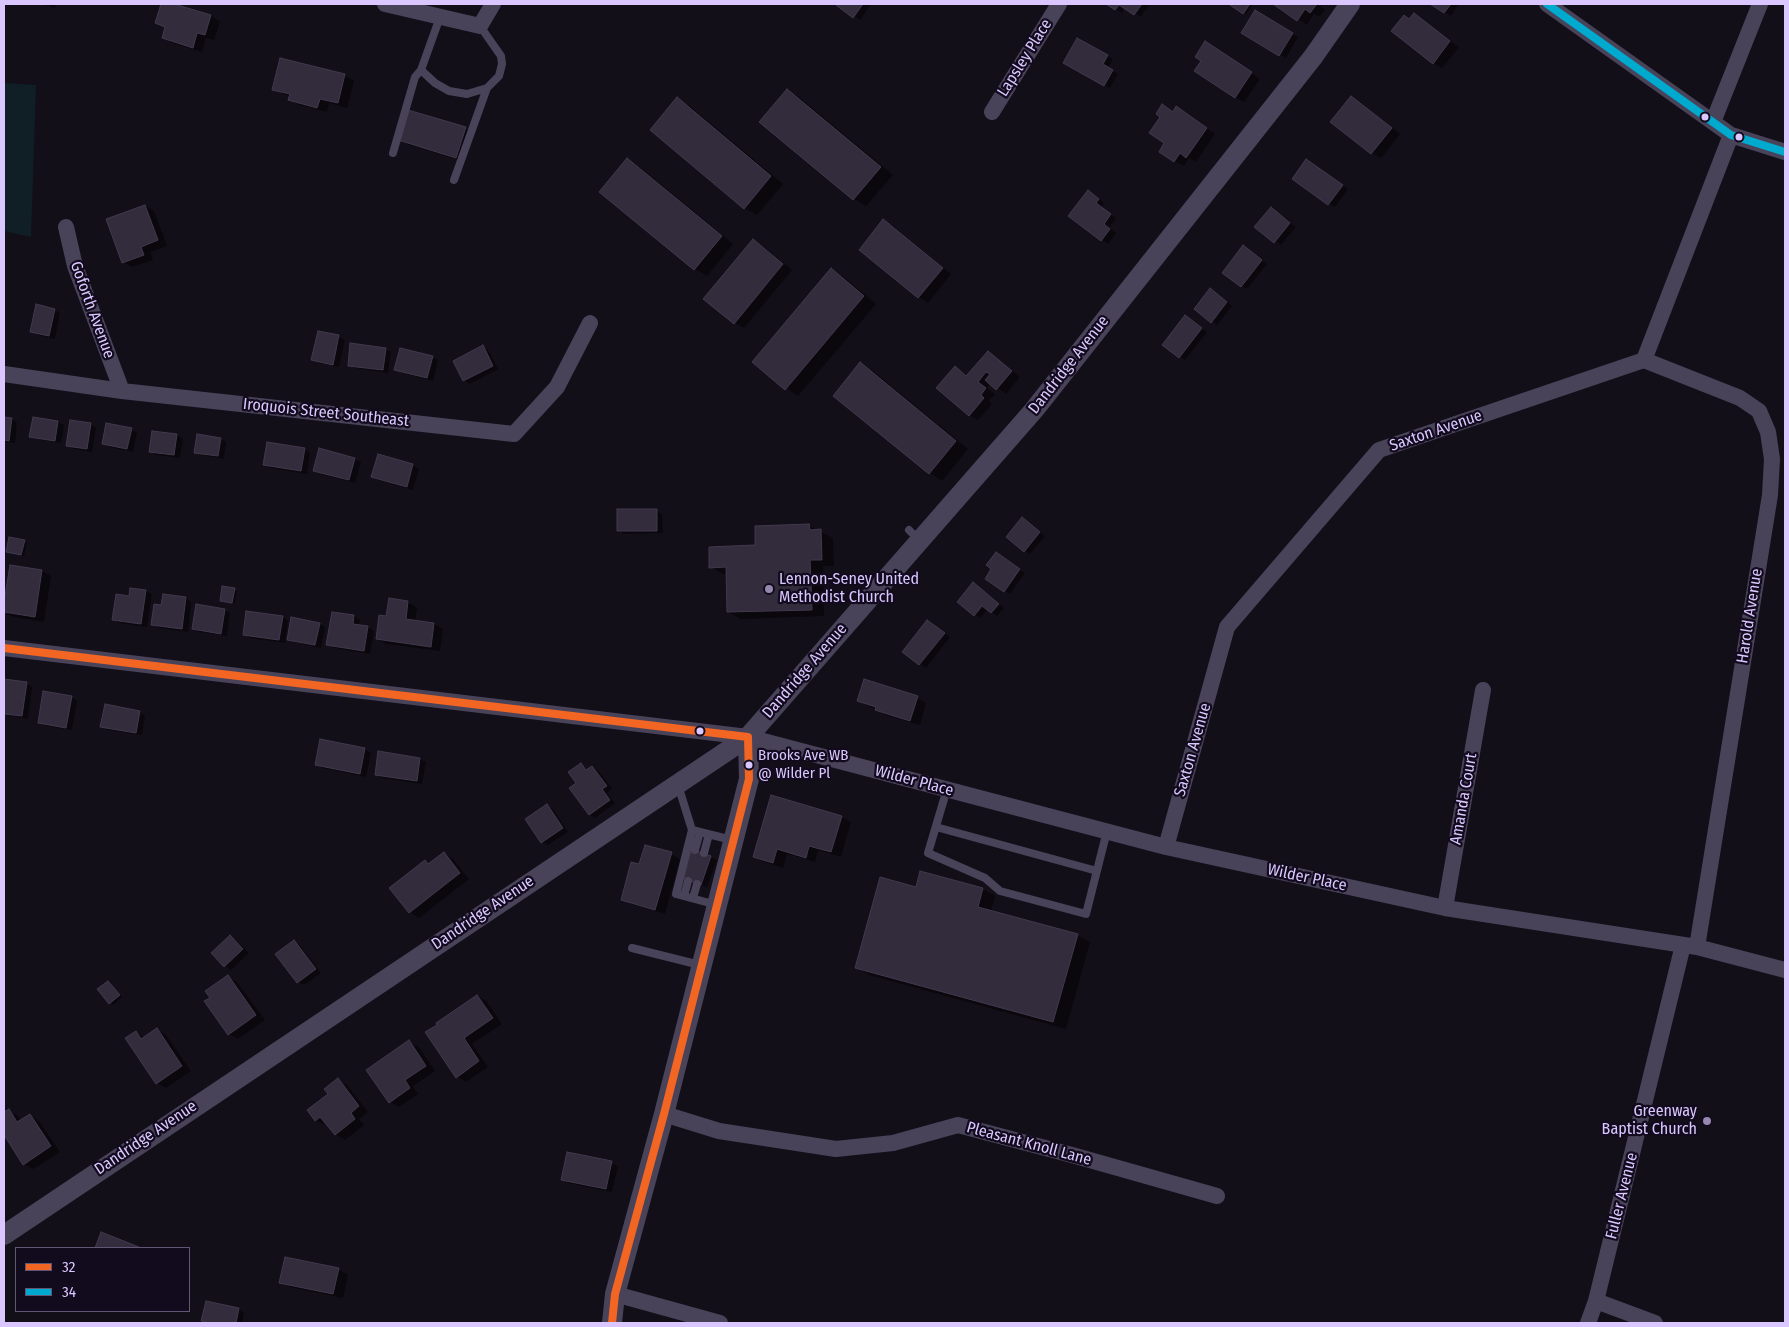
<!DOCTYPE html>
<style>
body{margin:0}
#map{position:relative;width:1789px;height:1327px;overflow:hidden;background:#130f19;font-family:"Fira Sans Condensed",sans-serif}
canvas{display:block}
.frame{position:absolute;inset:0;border:5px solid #dbc7ff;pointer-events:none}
.legend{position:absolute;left:15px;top:1247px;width:175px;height:65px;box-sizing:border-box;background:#120b1d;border:1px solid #625677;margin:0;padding:6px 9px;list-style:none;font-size:15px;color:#dbc7ff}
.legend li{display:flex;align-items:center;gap:10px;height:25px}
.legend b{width:25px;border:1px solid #625677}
</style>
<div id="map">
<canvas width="1789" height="1327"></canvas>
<div class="frame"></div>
<ul class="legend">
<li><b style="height:6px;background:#f26522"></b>32</li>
<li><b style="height:6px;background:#00a9ce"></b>34</li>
</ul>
</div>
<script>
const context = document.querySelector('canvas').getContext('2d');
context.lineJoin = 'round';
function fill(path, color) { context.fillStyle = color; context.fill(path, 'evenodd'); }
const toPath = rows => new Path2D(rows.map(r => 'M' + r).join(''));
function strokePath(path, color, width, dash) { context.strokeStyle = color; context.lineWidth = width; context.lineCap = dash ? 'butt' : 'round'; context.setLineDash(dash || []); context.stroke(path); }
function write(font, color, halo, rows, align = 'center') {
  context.font = font + ' "Fira Sans Condensed",sans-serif'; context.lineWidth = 4.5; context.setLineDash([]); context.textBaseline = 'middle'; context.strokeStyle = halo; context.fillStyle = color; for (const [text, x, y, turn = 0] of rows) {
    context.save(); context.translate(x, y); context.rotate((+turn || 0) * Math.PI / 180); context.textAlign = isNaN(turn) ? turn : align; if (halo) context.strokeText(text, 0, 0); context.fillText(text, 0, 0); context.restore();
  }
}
const green = toPath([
 [4,83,36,85,31,237,4,231]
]);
const shadow = toPath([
 [41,4,56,4,55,8],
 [162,4,170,4,211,16,220,22,214,40,206,38,202,52,172,43,163,37,166,28,156,23],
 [838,4,871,4,860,20,837,5],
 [1108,4,1150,4,1141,17,1125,7,1122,13],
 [1232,4,1253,4,1246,14],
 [1275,4,1317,4,1325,10,1320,17,1314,14,1307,25],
 [1433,4,1459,4,1451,16],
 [1255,11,1298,37,1286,58,1243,33],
 [1414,15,1459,47,1442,68,1433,63,1410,20],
 [1078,40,1113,59,1108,68,1118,74,1110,88,1065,63],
 [1215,48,1260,79,1244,102,1235,97],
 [344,75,354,81,347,108,329,103,327,112,299,105,290,100,291,96,283,94,274,89],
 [787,90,799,97,893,175,866,206,854,199,761,122],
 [1351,97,1400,134,1381,158,1372,153],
 [678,99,690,106,783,184,757,215,744,208],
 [1174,113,1186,113,1215,134,1196,162,1189,158,1184,166,1174,161,1166,143],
 [465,128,474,134,465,162,409,145,400,140],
 [628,160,640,167,733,244,707,276,695,269,601,192],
 [1307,160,1348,189,1335,207,1329,204],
 [1094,195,1104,203,1101,207,1116,218,1109,228,1116,233,1108,244,1070,216],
 [145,206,154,211,167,246,150,252,153,260,132,267,123,262],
 [1277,212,1296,227,1281,245,1256,227],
 [884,221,893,226,951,274,928,303,919,297,860,250],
 [753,241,763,246,792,270,744,328,735,323],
 [1249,250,1267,264,1247,289,1242,286],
 [832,269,844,277,876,304,798,396,786,388],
 [1216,293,1232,306,1217,325,1212,321],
 [55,310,60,313,55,339,37,335,31,331],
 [1191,320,1207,332,1185,360,1180,357],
 [319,332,339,337,345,340,339,367,319,363,313,359],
 [482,347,488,350,498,369,470,384,464,380],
 [385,349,391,352,388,373,355,368,349,365],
 [988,352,997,358,1020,377,1006,394,990,383,987,388,995,394,989,401,992,404,978,420,969,415,955,368,968,376],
 [432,357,438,360,433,381,402,373,396,370],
 [861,364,873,371,968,449,942,481,930,473,835,396],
 [4,418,12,419,17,423,15,443,4,442],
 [58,422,64,425,61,443,37,439,31,436],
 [90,424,96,428,92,452,74,449,68,446],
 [131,429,137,433,133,452,109,447,103,443],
 [153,432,177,435,183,439,180,458,156,455,150,451],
 [220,439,226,442,224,459,201,455,195,452],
 [305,449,310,453,307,474,270,468,265,464],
 [320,450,355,459,361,462,355,483,320,474,315,470],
 [379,455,413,465,419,469,413,490,378,480,373,477],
 [656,510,662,514,663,533,624,534,618,530],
 [1023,519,1045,536,1030,554,1025,551],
 [809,526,833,538,834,566,823,566,824,616,741,619,728,612,727,574,723,574,711,567,757,546],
 [24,541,27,543,24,556,7,552],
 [1002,557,1025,573,1010,594,1004,591],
 [11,566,42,571,51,576,44,622,13,617,4,612],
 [974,584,1004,608,997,616,988,609,980,618,975,615],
 [234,590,237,591,235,603,224,602],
 [146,591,152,594,147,627,119,623,113,620],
 [186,598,191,602,188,632,159,628,153,624,162,607],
 [390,600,408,602,417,608,415,621,434,624,443,629,440,651,386,644,377,638,387,617],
 [224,610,230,613,227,636,199,632,194,628],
 [354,616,360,620,359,626,368,627,374,631,370,654,334,648,328,645],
 [283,617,288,621,285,643,250,638,244,634],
 [928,621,950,637,926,668,904,651],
 [320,624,325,627,321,648,294,642,288,639],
 [4,681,26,683,32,687,28,719,4,715],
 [71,697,77,701,72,730,45,726,39,722],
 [917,698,926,703,920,725,886,715,858,701],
 [140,712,145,716,142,735,108,730,102,726],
 [321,741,365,749,371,753,366,777,322,768,316,764],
 [420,759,426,762,422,784,382,778,376,774],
 [581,764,589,770,592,767,598,770,612,789,607,793,615,803,595,818,589,814,577,783],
 [547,806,553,809,568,832,548,845,542,842],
 [842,817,851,822,841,857,818,850,815,862,787,854,783,868,764,862,754,857],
 [692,850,717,860,707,887,689,881],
 [444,853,453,859,469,879,419,918,410,912,425,862,429,864],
 [671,854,680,859,665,914,631,904,622,899,640,866],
 [917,888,983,889,995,896,991,911,1077,935,1090,942,1066,1029,869,975,857,968],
 [230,936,236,940,249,953,231,970,225,966,213,953],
 [294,942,300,945,321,973,304,985,298,982],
 [228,977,237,982,265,1020,238,1039,229,1034,212,998],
 [110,984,122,997,113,1005,99,990],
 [478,996,487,1002,502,1024,472,1044,488,1067,466,1082,457,1077,427,1033],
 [157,1029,166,1035,191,1071,166,1088,157,1083,136,1033,145,1038],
 [409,1042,419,1047,435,1071,413,1086,418,1094,399,1107,390,1102],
 [338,1080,347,1085,368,1112,359,1119,364,1125,345,1140,335,1134,327,1124,325,1125,316,1120],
 [9,1111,18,1116,21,1121,30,1115,39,1121,60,1152,33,1169,24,1164,4,1133,4,1114],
 [568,1153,612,1163,618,1166,612,1192,568,1183,563,1179],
 [338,1269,348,1275,343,1298,290,1287,281,1282],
 [238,1309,244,1313,242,1323,207,1323,202,1321]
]);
const building = toPath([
 [161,4,174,4,211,15,205,35,197,33,193,48,162,38,165,27,155,23,161,4],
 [837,4,863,4,853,18,836,5,837,4],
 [1106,4,1142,4,1134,15,1119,5,1115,10,1106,4],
 [1230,4,1250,4,1243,14,1230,5,1230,4],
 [1273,4,1317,4,1310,13,1305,9,1297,21,1273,4],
 [1430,4,1451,4,1444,13,1430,4],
 [1255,10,1293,33,1279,56,1241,33,1255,10],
 [1414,13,1450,41,1433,64,1391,31,1404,15,1409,19,1414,13],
 [1077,38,1108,55,1103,64,1113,70,1104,86,1063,63,1077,38],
 [1205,41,1252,72,1235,98,1194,71,1201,61,1195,57,1205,41],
 [280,58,345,74,338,103,320,99,317,108,288,100,290,94,272,90,280,58],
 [787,89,881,167,853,200,759,122,787,89],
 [1351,96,1392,128,1371,154,1330,122,1351,96],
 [677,97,771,176,744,209,650,130,677,97],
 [1162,104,1173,112,1176,106,1207,128,1186,158,1180,153,1174,162,1159,152,1164,143,1149,133,1160,117,1156,114,1162,104],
 [408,110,466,127,456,158,398,140,408,110],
 [627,158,722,236,694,270,599,192,627,158],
 [1306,159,1343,185,1328,205,1292,179,1306,159],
 [1088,190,1099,199,1096,203,1111,214,1104,224,1110,229,1101,241,1068,216,1088,190],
 [145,205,158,240,141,247,144,255,122,263,106,219,145,205],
 [1271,207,1290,223,1274,243,1254,227,1271,207],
 [883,219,943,268,918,298,859,250,883,219],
 [753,239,783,264,734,324,703,299,753,239],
 [1243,245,1262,260,1241,287,1222,273,1243,245],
 [831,268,864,296,785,390,752,362,831,268],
 [1210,288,1227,302,1211,323,1194,309,1210,288],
 [36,304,55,309,49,336,30,332,36,304],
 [1185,315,1202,328,1179,358,1162,345,1185,315],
 [318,331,339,335,333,365,311,360,318,331],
 [350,343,386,348,383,370,348,366,350,343],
 [483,345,493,366,463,381,453,361,483,345],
 [400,348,433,356,427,378,394,370,400,348],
 [988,351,1012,371,996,390,985,380,990,374,986,372,978,382,986,388,981,395,984,398,969,416,936,388,955,366,966,376,988,351],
 [860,362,956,441,929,474,833,396,860,362],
 [4,417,12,418,9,441,4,440,4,417],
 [33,417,58,421,55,441,29,437,33,417],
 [70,420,91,423,87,449,66,446,70,420],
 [106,423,132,428,127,449,102,444,106,423],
 [152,431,177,434,174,455,149,452,152,431],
 [197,434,221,438,218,456,194,453,197,434],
 [267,442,305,448,301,471,263,465,267,442],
 [319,448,355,458,349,480,313,471,319,448],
 [378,454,413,464,407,487,371,477,378,454],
 [617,509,657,509,657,531,617,531,617,509],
 [1022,517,1040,532,1024,552,1006,537,1022,517],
 [809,524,810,530,821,529,822,560,810,560,812,610,727,612,726,567,709,568,709,547,755,545,755,526,809,524],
 [9,537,25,540,21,555,6,552,9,537],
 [996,552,1020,569,1004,592,985,579,991,569,986,565,996,552],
 [10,565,42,570,35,617,4,612,4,602,10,565],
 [973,582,999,604,991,613,982,606,974,616,957,602,973,582],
 [222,586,235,588,232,603,220,601,222,586],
 [130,588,146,590,141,624,112,620,116,594,129,596,130,588],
 [163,594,186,597,182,629,151,625,154,604,161,605,163,594],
 [389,598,408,601,406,619,434,623,431,647,376,639,379,615,386,616,389,598],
 [196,604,225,609,221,634,192,629,196,604],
 [246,611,283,616,279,640,243,635,246,611],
 [332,612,354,615,353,624,368,626,364,651,326,645,332,612],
 [291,617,320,623,315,645,287,640,291,617],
 [927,620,945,633,919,665,902,652,927,620],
 [4,679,27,682,22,716,4,714,4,679],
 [864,679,918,696,910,721,875,710,876,707,857,701,864,679],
 [43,691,72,696,66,728,38,723,43,691],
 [105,704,140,711,136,733,100,727,105,704],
 [320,739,365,748,360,774,315,765,320,739],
 [378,751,420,758,417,781,375,775,378,751],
 [581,763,586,770,592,766,607,786,602,789,610,800,589,815,569,788,576,783,568,772,581,763],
 [771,795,842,816,831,852,809,846,806,858,777,849,773,863,753,857,771,795],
 [547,804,563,828,541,843,525,819,547,804],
 [645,845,672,852,655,910,621,900,631,862,639,864,645,845],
 [692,849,711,856,701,885,681,878,692,849],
 [444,852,460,873,409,913,389,888,425,860,428,864,444,852],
 [920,871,983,888,978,907,1078,934,1053,1022,855,968,880,877,916,887,920,871],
 [230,935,243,949,224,967,211,953,230,935],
 [294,940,316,969,297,983,275,954,294,940],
 [228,975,256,1015,228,1035,204,1001,210,998,205,991,228,975],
 [108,981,120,995,109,1004,97,989,108,981],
 [477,995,493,1018,464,1038,479,1061,456,1078,425,1032,437,1025,436,1023,477,995],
 [157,1028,182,1066,156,1084,125,1038,136,1031,141,1039,157,1028],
 [409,1040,426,1066,405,1080,410,1088,389,1103,366,1070,409,1040],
 [338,1078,359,1106,351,1113,355,1119,335,1135,320,1117,315,1121,307,1110,328,1094,324,1089,338,1078],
 [9,1109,17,1122,30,1114,51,1146,23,1165,4,1135,4,1112,9,1109],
 [567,1152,612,1161,606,1189,561,1180,567,1152],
 [101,1232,139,1247,139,1248,95,1248,101,1232],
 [285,1257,339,1268,333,1294,279,1283,285,1257],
 [206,1301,239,1308,236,1323,210,1323,201,1321,206,1301]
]);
const service = toPath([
 [440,17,421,70,435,83,449,91,467,94,487,88,499,76,502,64,501,56,480,26],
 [393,153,415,77,421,70],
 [454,180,487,88],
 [909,530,919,540],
 [678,785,692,830,732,840],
 [947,789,928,853,985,878,1000,891,1086,914,1107,831],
 [936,827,1097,871],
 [692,830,676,894,717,905],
 [695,850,700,832],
 [704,853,709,834],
 [684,896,688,881],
 [693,898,697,884],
 [632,948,700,965]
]);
const minor = toPath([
 [385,4,480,26,493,4],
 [1547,4,1731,135,1785,152],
 [992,112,1059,4],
 [1713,122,1760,4],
 [66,227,75,266,122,391],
 [1644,360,1740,398,1759,411,1768,432,1772,459,1770,495,1697,947],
 [4,374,122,391,514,434,557,387,590,323],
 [4,648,748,737,1166,847,1445,908,1697,947,1785,970],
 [1166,847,1227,627,1379,450,1644,360,1731,135],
 [1445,908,1483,690],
 [664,1114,719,1131,836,1149,893,1143,958,1125,1072,1155,1217,1196],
 [615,1294,720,1323],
 [1596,1301,1655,1323],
 [1588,1323,1596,1301,1683,945]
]);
const tertiary = toPath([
 [4,1235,748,737,1034,410,1313,57,1350,4],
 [612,1323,615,1294,664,1114,749,779,748,737]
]);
const bus1 = toPath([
 [4,648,748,737,749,779,664,1114,615,1294,612,1323]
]);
const bus2 = toPath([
 [1547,4,1731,135,1785,152]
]);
const markers = [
 [1705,117,4.5,"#dbc7ff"],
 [1739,137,4.5,"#dbc7ff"],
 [769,589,5,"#9587ae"],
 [700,731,4.5,"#dbc7ff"],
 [749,765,4.5,"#dbc7ff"],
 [1707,1121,5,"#9587ae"]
];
const busNames = [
 ["Brooks Ave WB",758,756],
 ["@ Wilder Pl",758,774]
];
const streetNames = [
 ["Lapsley Place",1025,58,-58],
 ["Goforth Avenue",92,310,70],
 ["Dandridge Avenue",1069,365,-52],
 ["Iroquois Street Southeast",326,413,6],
 ["Saxton Avenue",1436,431,-19],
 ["Harold Avenue",1750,616,-81],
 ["Dandridge Avenue",805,671,-49],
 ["Saxton Avenue",1193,750,-74],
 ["Wilder Place",914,781,15],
 ["Amanda Court",1464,799,-80],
 ["Wilder Place",1307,878,12],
 ["Dandridge Avenue",483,913,-34],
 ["Dandridge Avenue",146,1138,-34],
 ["Pleasant Knoll Lane",1029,1144,15],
 ["Fuller Avenue",1622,1196,-76]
];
const poiNames = [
 ["Lennon-Seney United",779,580],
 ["Methodist Church",779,598],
 ["Greenway",1697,1112,"right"],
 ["Baptist Church",1697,1130,"right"]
];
fill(green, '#0f1f25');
fill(shadow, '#0007');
fill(building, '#332c3c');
strokePath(building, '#41394e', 1);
strokePath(service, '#49435a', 8);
strokePath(minor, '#49435a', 16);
strokePath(tertiary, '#49435a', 20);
strokePath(bus1, '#f26522', 8);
strokePath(bus2, '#00a9ce', 8);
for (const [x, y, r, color] of markers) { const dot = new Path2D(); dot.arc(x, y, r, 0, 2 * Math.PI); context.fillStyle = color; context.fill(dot); strokePath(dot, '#120b1d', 2); }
write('15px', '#dbc7ff', '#120b1d', busNames, 'left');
write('16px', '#dbc7ff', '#120b1d', streetNames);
write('16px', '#dbc7ff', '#120b1d', poiNames, 'left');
</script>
